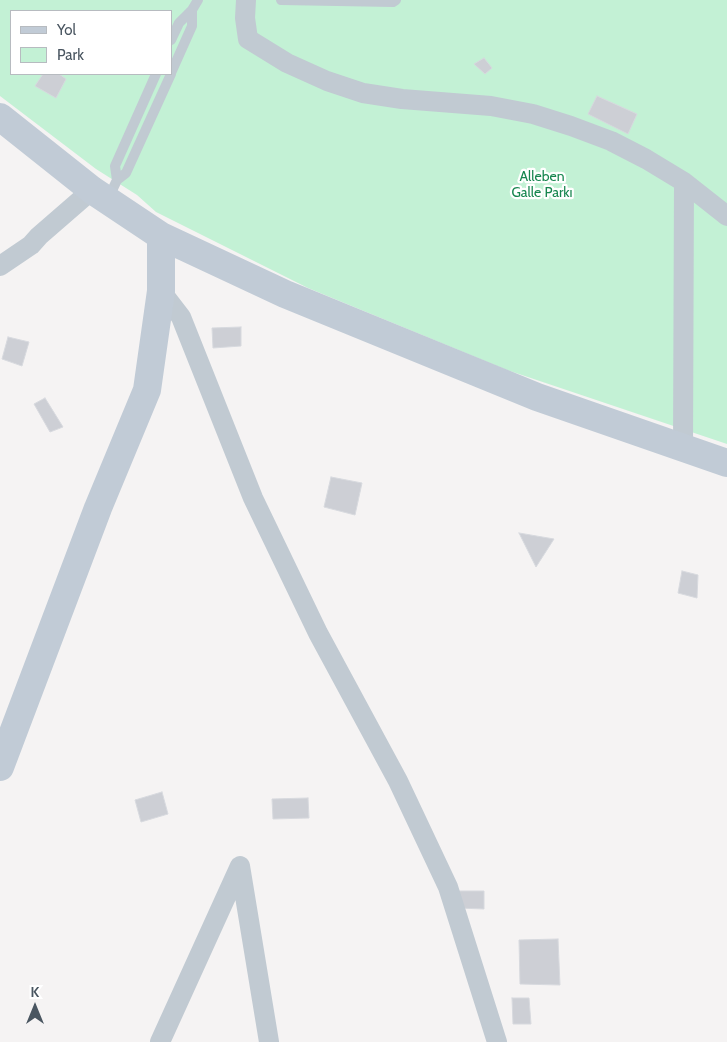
<!DOCTYPE html>
<meta charset="utf-8">
<style>
body{margin:0}
#map{position:relative;width:727px;height:1042px;overflow:hidden;background:#f5f3f3;font-family:Cabin,sans-serif}
canvas{display:block}
.legend{position:absolute;left:10px;top:10px;width:162px;height:65px;box-sizing:border-box;background:#fff;border:1px solid #b7bbc0;margin:0;padding:6px 9px;list-style:none;font-size:15px;color:#4a5661}
.legend li{display:flex;align-items:center;gap:10px;height:25px}
.legend b{width:25px;border:1px solid #b7bbc0}
.north{position:absolute;left:10px;top:982px;width:50px;height:50px;-webkit-text-stroke:4px #fff;paint-order:stroke;rotate:0deg;font-size:14px;font-weight:700;line-height:20px;text-align:center;color:#4a5661}
.north::after{content:'';display:block;margin:auto;width:18px;height:22px;background:#4a5661;clip-path:polygon(50% 0,100% 100%,50% 72%,0 100%)}
</style>
<div id="map">
<canvas width="727" height="1042"></canvas>
<ul class="legend">
<li><b style="height:6px;background:#c1cbd6"></b>Yol</li>
<li><b style="height:14px;background:#c3f1d5"></b>Park</li>
</ul>
<div class="north">K</div>
</div>
<script>
const context = document.querySelector('canvas').getContext('2d');
context.lineJoin = 'round';
function fill(path, color) { context.fillStyle = color; context.fill(path, 'evenodd'); }
const toPath = rows => new Path2D(rows.map(r => 'M' + r).join(''));
function strokePath(path, color, width, dash) { context.strokeStyle = color; context.lineWidth = width; context.lineCap = dash ? 'butt' : 'round'; context.setLineDash(dash || []); context.stroke(path); }
function write(font, color, halo, rows, align = 'center') {
  context.font = font + ' Cabin,sans-serif'; context.lineWidth = 4.5; context.setLineDash([]); context.textBaseline = 'middle'; context.strokeStyle = halo; context.fillStyle = color; for (const [text, x, y, turn = 0] of rows) {
    context.save(); context.translate(x, y); context.rotate((+turn || 0) * Math.PI / 180); context.textAlign = isNaN(turn) ? turn : align; if (halo) context.strokeText(text, 0, 0); context.fillText(text, 0, 0); context.restore();
  }
}
const green = toPath([
 [0,0,727,0,727,444,507,370,308,288,156,212,137,195,96,169,0,96],
 [11,11,171,11,171,74,11,74]
]);
const building = toPath([
 [484,58,492,68,485,74,474,64,484,58],
 [43,74,59,74,66,79,56,98,35,86,43,74],
 [597,96,637,114,628,134,588,114,597,96],
 [241,327,241,346,213,348,212,328,241,327],
 [8,337,29,342,22,366,2,359,8,337],
 [45,398,63,427,50,432,34,404,45,398],
 [331,477,362,483,355,515,324,507,331,477],
 [519,533,554,539,536,567,519,533],
 [682,571,698,575,697,598,678,593,682,571],
 [162,792,168,814,141,822,135,800,162,792],
 [308,798,309,818,273,819,272,799,308,798],
 [458,891,484,891,484,909,458,908,458,891],
 [558,939,560,985,520,984,519,940,558,939],
 [512,998,529,998,531,1024,513,1024,512,998]
]);
const lane = toPath([
 [281,0,393,2,396,0],
 [171,40,179,23,192,10,198,0],
 [171,73,192,26,192,10],
 [117,180,115,166,156,74],
 [108,199,117,180,126,173,171,74]
]);
const street = toPath([
 [246,0,245,18,248,39,287,63,327,81,363,93,402,99,491,106,533,114,571,126,611,141,646,159,684,182,727,216],
 [0,266,31,245,39,236,92,190],
 [161,291,181,317,253,498,318,633,398,781,448,887,497,1042],
 [683,447,684,182],
 [160,1042,240,866,269,1042]
]);
const secondary = toPath([
 [0,117,92,190,161,236,285,294,537,397,727,463],
 [0,767,98,508,147,390,161,291,161,236]
]);
const parkNames = [
 ["Alleben",542,177],
 ["Galle Parkı",542,193]
];
fill(green, '#c3f1d5');
fill(building, '#cdcfd5');
strokePath(building, '#d7d9de', 1);
strokePath(lane, '#c1cad2', 10);
strokePath(street, '#c1cad2', 20);
strokePath(secondary, '#c1cbd6', 28);
write('14px', '#17864f', '#fff', parkNames);
</script>
